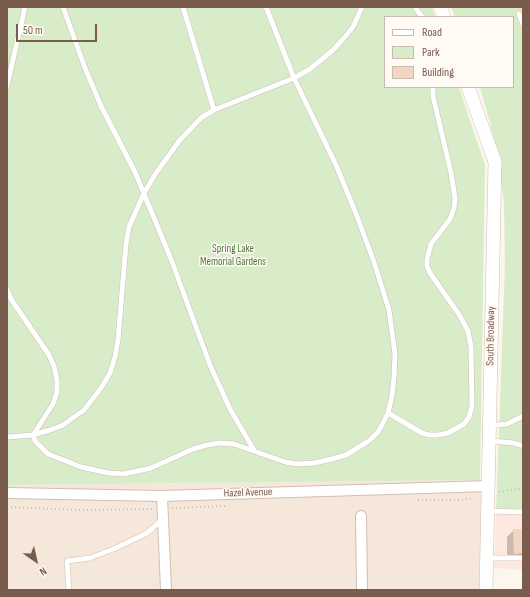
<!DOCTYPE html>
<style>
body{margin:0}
#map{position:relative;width:530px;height:597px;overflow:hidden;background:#fdf6ec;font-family:"Sofia Sans Condensed",sans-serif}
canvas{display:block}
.frame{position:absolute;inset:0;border:8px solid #7a5c4d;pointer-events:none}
.legend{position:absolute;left:384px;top:16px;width:130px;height:72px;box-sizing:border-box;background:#fffaf3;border:1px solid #cabbb1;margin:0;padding:5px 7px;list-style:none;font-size:12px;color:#7a5c4d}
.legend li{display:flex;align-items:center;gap:8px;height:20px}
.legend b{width:20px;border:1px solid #cabbb1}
.north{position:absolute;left:16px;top:541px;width:40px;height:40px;-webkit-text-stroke:3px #fffaf3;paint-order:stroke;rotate:146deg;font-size:11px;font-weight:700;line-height:16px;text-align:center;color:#7a5c4d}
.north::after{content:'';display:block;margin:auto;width:14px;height:18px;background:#7a5c4d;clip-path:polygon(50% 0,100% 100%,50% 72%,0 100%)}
.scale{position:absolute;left:16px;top:24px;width:81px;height:18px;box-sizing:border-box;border:2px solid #7a5c4d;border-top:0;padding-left:5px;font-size:12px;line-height:14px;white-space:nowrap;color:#7a5c4d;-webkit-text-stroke:3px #fffaf3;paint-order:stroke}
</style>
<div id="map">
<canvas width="530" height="597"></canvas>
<div class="frame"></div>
<ul class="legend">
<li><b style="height:5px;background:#fff"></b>Road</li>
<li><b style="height:11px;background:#d8ecc9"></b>Park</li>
<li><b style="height:11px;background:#f3d5c3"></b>Building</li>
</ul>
<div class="north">N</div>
<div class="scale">50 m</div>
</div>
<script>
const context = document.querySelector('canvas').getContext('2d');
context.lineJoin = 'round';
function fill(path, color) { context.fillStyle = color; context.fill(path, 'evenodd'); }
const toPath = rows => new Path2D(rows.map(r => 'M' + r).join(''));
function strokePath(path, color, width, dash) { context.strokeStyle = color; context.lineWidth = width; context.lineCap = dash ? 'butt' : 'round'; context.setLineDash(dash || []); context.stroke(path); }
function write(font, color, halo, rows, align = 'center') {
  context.font = font + ' "Sofia Sans Condensed",sans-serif'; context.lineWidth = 3; context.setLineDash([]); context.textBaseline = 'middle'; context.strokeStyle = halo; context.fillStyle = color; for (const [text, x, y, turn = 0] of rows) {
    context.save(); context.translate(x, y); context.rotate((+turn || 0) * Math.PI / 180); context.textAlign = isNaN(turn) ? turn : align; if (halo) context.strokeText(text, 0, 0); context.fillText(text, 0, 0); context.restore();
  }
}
const residential = toPath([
 [480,480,494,502,492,590,7,590,7,485]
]);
const commercial = toPath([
 [496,512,523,512,523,570,494,568]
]);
const green = toPath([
 [7,7,432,7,435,17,385,17,385,87,459,87,485,165,480,480,7,485],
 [451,7,523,7,523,512,496,512,505,264,504,203,499,161,490,123,480,87,513,87,513,17,455,17]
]);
const shadow = toPath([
 [514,530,523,530,523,560,507,560,507,537]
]);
const building = toPath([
 [513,529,523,529,523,553,514,554]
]);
const path = toPath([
 [499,492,523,488],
 [418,500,459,500,473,498],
 [7,507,80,510,154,509],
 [172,508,226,506]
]);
const service = toPath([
 [63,7,85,68,101,106,135,172,171,259,210,365,230,409,254,450],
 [183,7,214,110],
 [415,7,422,17],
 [519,14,523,24],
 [7,86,25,7],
 [7,289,11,299,49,355,54,366,57,380,57,392,53,404,33,435],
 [388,413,422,433,429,435,438,435,448,433,464,424,469,417,472,406,471,347,468,331,460,316,430,273,427,266,427,259,431,244,450,219,454,208,455,198,451,173,433,96,433,87],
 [490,426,507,424,523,416],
 [33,435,35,441,48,454,81,467,109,473,124,474,151,468,193,449,207,445,220,443,234,444,285,462,298,464,314,463,332,459,346,455,359,447,370,440,378,432,383,423,388,413,392,396,394,377,395,354,389,310,374,262,355,211,336,165,294,78,266,7],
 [7,437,33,435,50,430,63,425,84,410,101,388,110,373,115,357,118,340,126,244,129,227,144,193,156,173,180,140,202,117,214,110,294,78,310,69,333,50,344,38,353,27,362,7],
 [490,441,514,443,523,446],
 [488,511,523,512],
 [488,558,523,558],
 [69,590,67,561,90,558,116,548,147,533,162,520]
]);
const minor = toPath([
 [7,493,162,496,489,486],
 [162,496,166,590],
 [361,516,362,590]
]);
const tertiary = toPath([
 [440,7,444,17],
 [468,87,495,162,486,590]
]);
const parkNames = [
 ["Spring Lake",233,249],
 ["Memorial Gardens",233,262]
];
const streetNames = [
 ["South Broadway",491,336,-89],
 ["Hazel Avenue",248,493,-2]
];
fill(residential, '#f5e8da');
fill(commercial, '#fde8e0');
fill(green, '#d8ecc9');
fill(shadow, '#0003');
fill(building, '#f3d5c3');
strokePath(service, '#d1beb0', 6);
strokePath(minor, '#d1beb0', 12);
strokePath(tertiary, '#d1beb0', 14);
strokePath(path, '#d9b8a5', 2, [1, 3]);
strokePath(service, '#fff', 5);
strokePath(minor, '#fff', 10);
strokePath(tertiary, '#fff', 13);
write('11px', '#537a41', '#fffaf3', parkNames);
write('11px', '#7a5c4d', '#fffaf3', streetNames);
</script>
